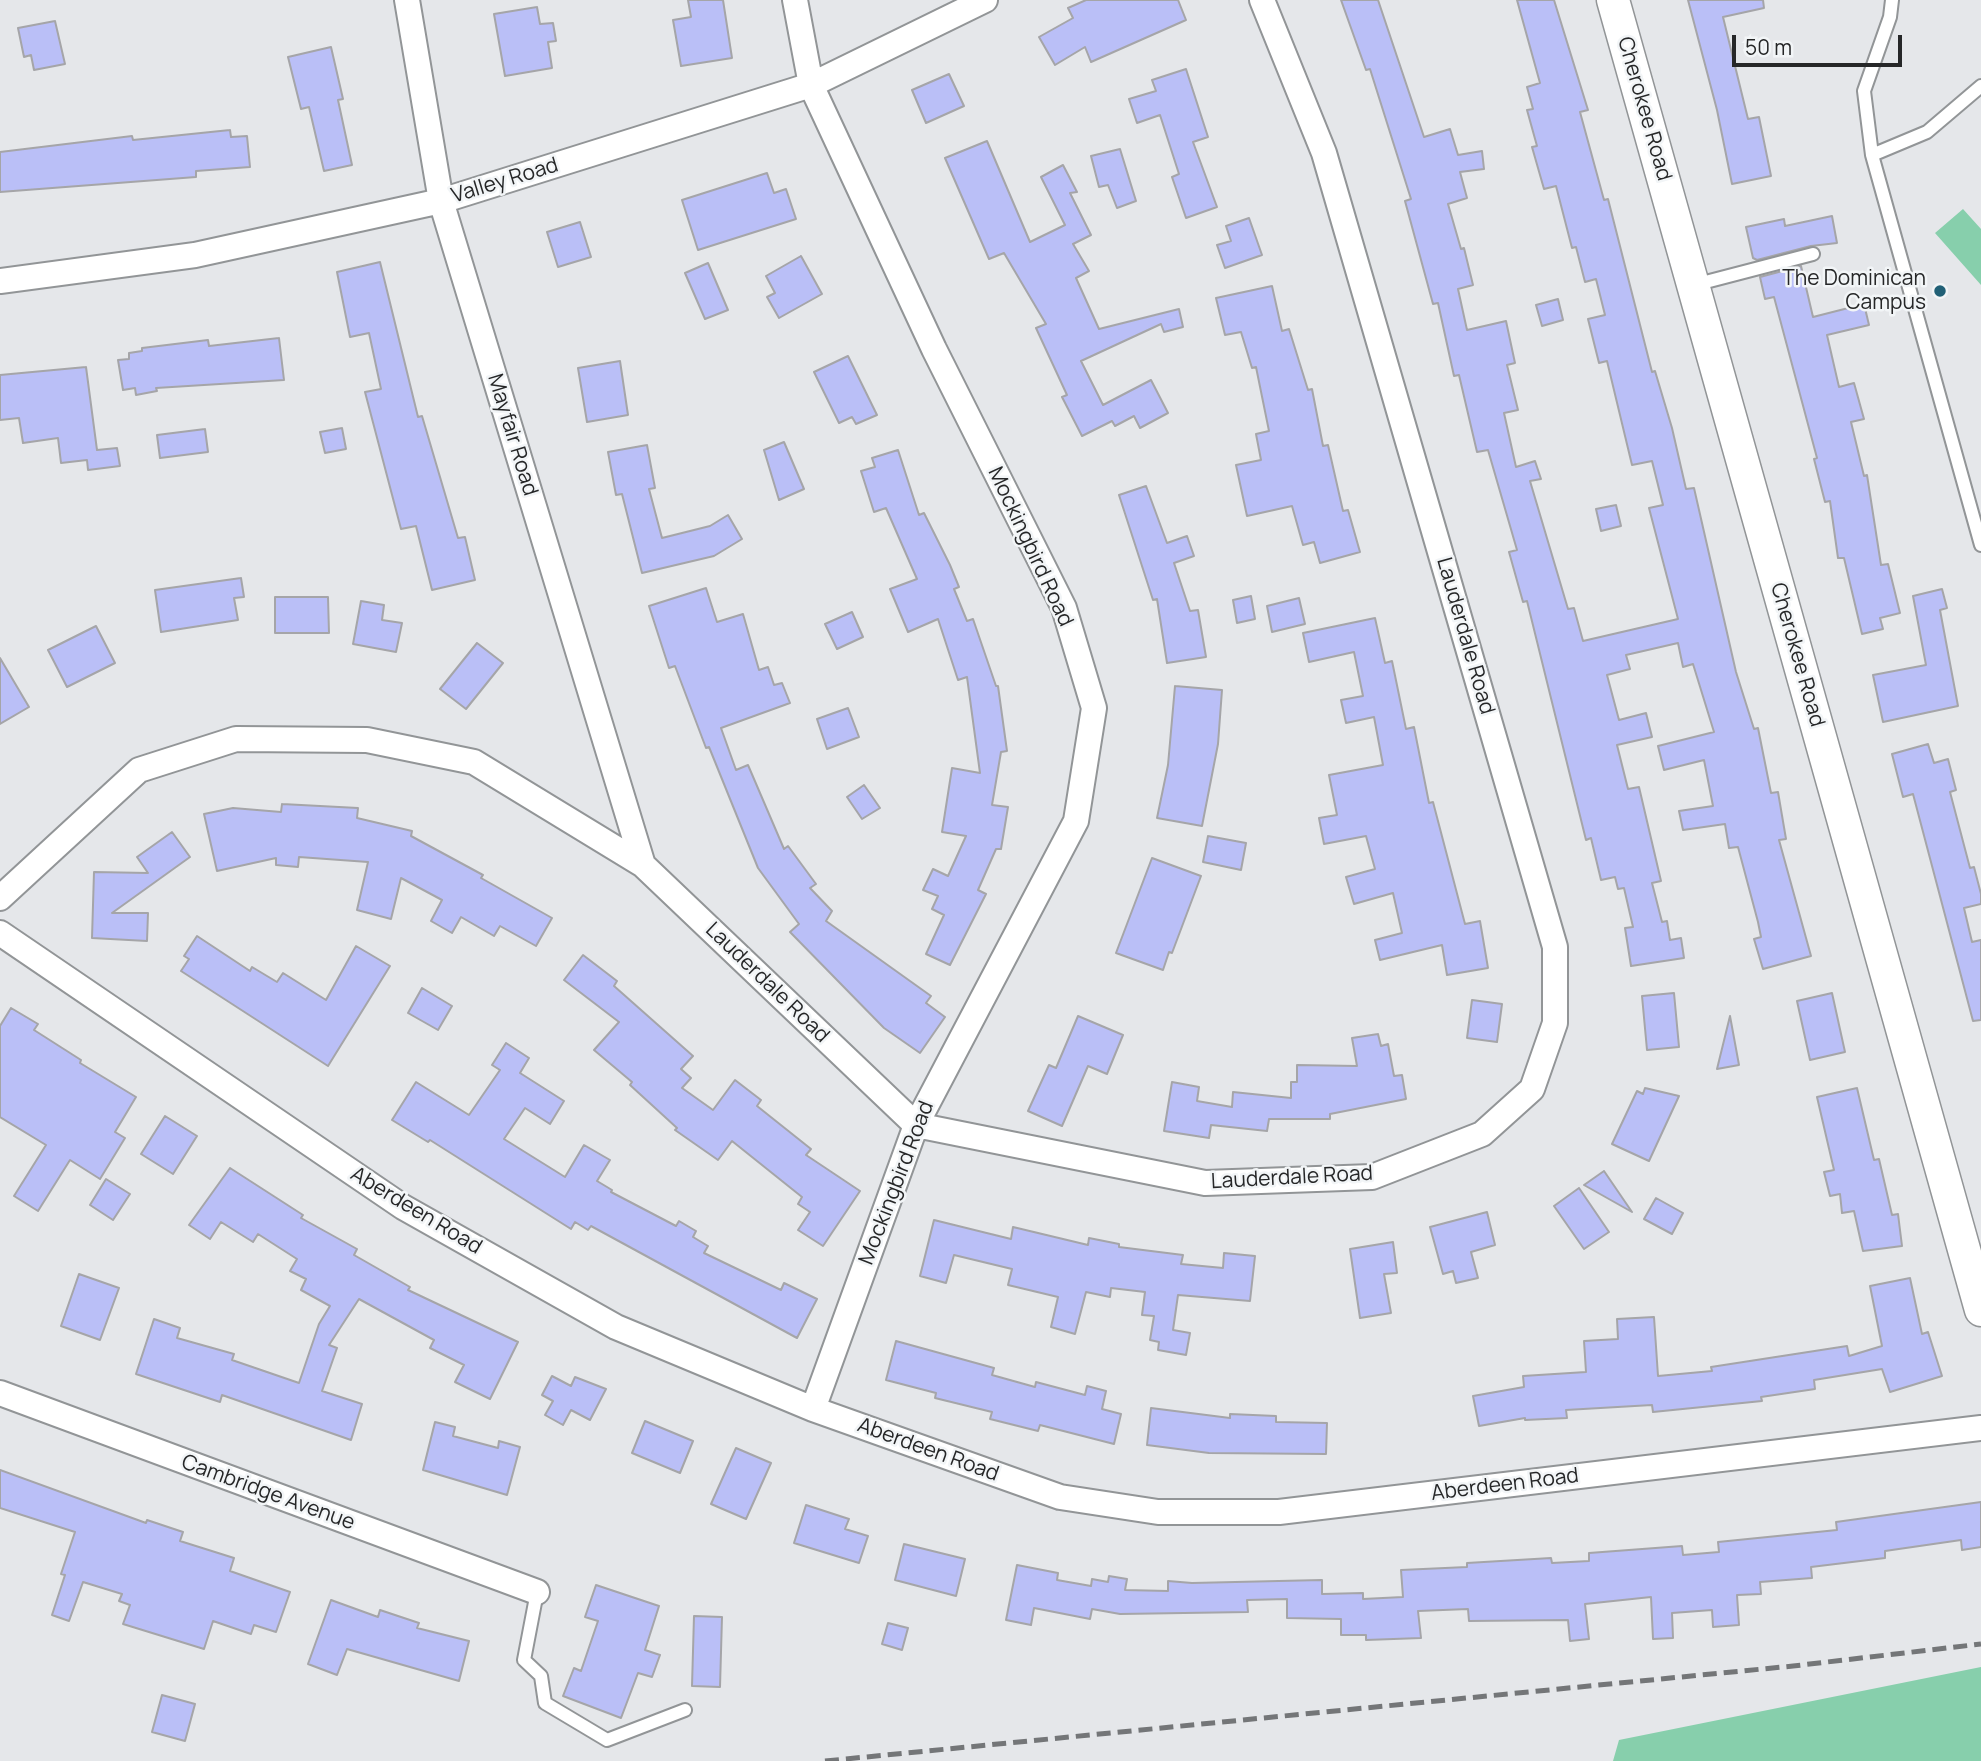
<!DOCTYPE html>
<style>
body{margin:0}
#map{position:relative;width:1981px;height:1761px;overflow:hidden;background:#e5e7ea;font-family:Manrope,sans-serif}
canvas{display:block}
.scale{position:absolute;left:1732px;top:35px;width:170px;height:32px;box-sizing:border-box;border:4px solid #262728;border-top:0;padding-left:9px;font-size:21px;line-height:24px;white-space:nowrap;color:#262728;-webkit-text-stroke:5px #f2f5f7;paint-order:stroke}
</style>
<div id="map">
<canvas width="1981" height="1761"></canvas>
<div class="scale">50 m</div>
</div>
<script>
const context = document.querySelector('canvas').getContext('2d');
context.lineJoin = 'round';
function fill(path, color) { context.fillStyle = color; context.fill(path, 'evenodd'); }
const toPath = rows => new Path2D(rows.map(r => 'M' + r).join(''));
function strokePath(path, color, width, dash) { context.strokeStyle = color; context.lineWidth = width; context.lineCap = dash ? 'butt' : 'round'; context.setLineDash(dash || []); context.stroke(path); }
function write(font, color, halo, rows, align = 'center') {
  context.font = font + ' Manrope,sans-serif'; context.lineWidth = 5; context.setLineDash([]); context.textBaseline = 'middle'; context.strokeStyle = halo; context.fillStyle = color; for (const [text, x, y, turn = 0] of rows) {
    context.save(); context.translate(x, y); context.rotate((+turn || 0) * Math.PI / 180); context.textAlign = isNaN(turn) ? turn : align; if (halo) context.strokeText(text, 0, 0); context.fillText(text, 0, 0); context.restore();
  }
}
const green = toPath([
 [1963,209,1981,229,1981,285,1935,233],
 [1981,1667,1981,1761,1613,1761,1619,1740]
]);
const building = toPath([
 [688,0,723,0,732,58,681,66,673,20,691,17,688,0],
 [1086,0,1178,0,1186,20,1091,62,1085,47,1055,65,1039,37,1073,18,1068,8,1086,0],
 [1341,0,1378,0,1424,137,1450,129,1458,155,1482,151,1484,169,1460,172,1467,198,1448,204,1461,249,1464,248,1473,285,1458,289,1467,330,1506,321,1515,363,1507,365,1518,410,1504,413,1516,467,1535,461,1541,479,1530,481,1568,609,1574,608,1583,641,1678,619,1649,508,1663,505,1652,461,1632,465,1607,361,1599,363,1588,319,1605,315,1596,279,1585,282,1576,247,1572,248,1556,186,1544,189,1532,147,1537,146,1527,110,1533,109,1527,87,1540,83,1517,0,1554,0,1588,110,1580,112,1604,200,1608,199,1652,372,1655,371,1672,428,1686,489,1694,488,1736,672,1754,729,1758,728,1771,793,1778,792,1786,839,1779,840,1811,956,1763,969,1754,939,1761,937,1758,922,1738,847,1729,848,1725,824,1683,830,1679,811,1713,806,1704,760,1664,770,1658,746,1714,732,1693,664,1683,667,1678,643,1626,655,1630,669,1607,675,1619,720,1646,713,1652,737,1617,745,1628,789,1639,787,1661,881,1652,883,1662,922,1667,921,1670,940,1681,938,1684,958,1631,966,1625,928,1633,927,1624,888,1618,889,1615,877,1601,880,1591,838,1586,840,1527,601,1523,602,1509,552,1517,550,1488,450,1477,452,1459,375,1454,376,1438,303,1433,304,1405,201,1411,199,1370,69,1366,70,1341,0],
 [1688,0,1763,0,1764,8,1723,17,1748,119,1759,117,1771,176,1732,184,1717,110,1688,0],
 [537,7,540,24,553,23,556,41,548,42,552,68,505,76,494,14,537,7],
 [55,21,65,64,34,70,31,55,24,57,18,28,55,21],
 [331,47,343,99,338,100,352,165,324,171,309,107,301,109,288,57,331,47],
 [1186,69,1208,137,1193,142,1217,207,1186,218,1172,177,1179,174,1160,115,1137,123,1129,99,1156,91,1152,80,1186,69],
 [949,74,964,106,926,123,912,90,949,74],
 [230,130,231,137,247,136,250,167,196,171,196,177,0,192,0,152,132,136,133,140,230,130],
 [987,141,1030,242,1065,225,1041,177,1063,165,1077,192,1070,193,1091,235,1073,244,1089,271,1076,278,1099,329,1179,309,1183,327,1164,332,1161,324,1081,361,1103,405,1151,380,1168,413,1140,428,1134,416,1115,426,1112,421,1082,436,1062,397,1067,395,1036,328,1046,324,1004,253,989,259,945,158,987,141],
 [1120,149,1136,201,1117,208,1108,185,1099,187,1091,156,1120,149],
 [767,173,774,193,786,189,796,219,698,250,682,200,767,173],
 [1832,216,1837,243,1811,246,1757,260,1753,258,1746,227,1784,219,1785,226,1832,216],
 [1249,218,1262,255,1225,268,1217,245,1231,241,1226,226,1249,218],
 [580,222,591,257,558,267,547,232,580,222],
 [801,256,822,294,779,318,767,297,775,293,766,276,801,256],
 [380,262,418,417,422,416,458,538,465,537,475,580,432,590,416,526,401,529,365,392,381,389,369,333,350,337,337,272,380,262],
 [708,263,728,310,705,319,685,273,708,263],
 [1801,266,1813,317,1864,304,1869,325,1827,335,1839,387,1854,383,1864,419,1851,422,1864,476,1867,475,1881,565,1888,564,1900,613,1880,618,1883,629,1862,634,1844,558,1838,558,1830,501,1825,502,1814,459,1817,458,1774,297,1765,299,1760,277,1801,266],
 [1272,286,1282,331,1289,329,1308,390,1312,389,1323,446,1328,445,1343,511,1348,510,1360,552,1320,563,1314,542,1303,545,1292,506,1247,516,1236,465,1261,460,1256,434,1269,431,1256,367,1252,368,1241,332,1225,335,1216,298,1272,286],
 [1558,299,1563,320,1542,326,1536,305,1558,299],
 [279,338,284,380,156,388,157,391,136,395,135,388,123,390,118,360,129,359,129,353,142,351,142,348,208,340,209,346,279,338],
 [848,356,877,415,856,424,852,417,839,423,814,372,848,356],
 [620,361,628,415,587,422,578,368,620,361],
 [86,367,97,450,117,448,120,466,88,470,87,460,61,463,58,438,23,443,19,418,0,420,0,375,86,367],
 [342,428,346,449,325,453,320,432,342,428],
 [205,429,208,452,160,458,157,435,205,429],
 [784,442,804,489,779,500,764,450,784,442],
 [647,445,655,488,649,489,662,538,710,526,728,515,742,539,714,556,642,573,622,494,616,495,608,452,647,445],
 [898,450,919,515,924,513,950,565,959,587,954,589,967,621,973,619,996,686,998,686,1007,751,1001,752,992,805,1008,807,1001,849,996,849,978,890,986,894,950,965,926,954,944,915,932,909,938,896,923,890,933,869,948,876,966,836,942,832,952,768,980,773,967,677,958,680,938,619,908,632,890,589,917,579,886,508,874,512,861,471,875,467,872,458,898,450],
 [1146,486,1167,543,1187,536,1194,556,1174,563,1190,611,1198,610,1206,657,1167,663,1157,599,1153,600,1119,495,1146,486],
 [1616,505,1621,526,1601,531,1596,509,1616,505],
 [241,578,244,597,234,598,238,620,161,632,155,590,241,578],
 [706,588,717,622,743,614,759,670,768,667,774,685,782,683,790,703,721,728,736,770,748,765,784,849,788,846,816,884,810,888,832,911,826,921,931,996,926,1003,945,1017,920,1053,884,1028,790,932,799,924,758,868,709,747,706,748,675,666,669,668,649,606,706,588],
 [1942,589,1947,608,1940,610,1958,706,1883,722,1873,675,1926,665,1913,596,1942,589],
 [1251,596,1255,619,1237,623,1233,600,1251,596],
 [275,597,328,597,329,633,275,633,275,597],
 [1299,598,1305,624,1272,632,1267,606,1299,598],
 [361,601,384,605,382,620,402,623,396,652,353,644,361,601],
 [852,612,863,637,837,649,825,624,852,612],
 [1375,618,1385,663,1392,661,1406,729,1414,727,1429,803,1433,802,1465,924,1480,921,1488,968,1447,975,1442,945,1380,960,1375,940,1402,933,1393,893,1354,904,1346,877,1375,869,1366,836,1324,844,1319,818,1337,815,1329,775,1383,765,1374,717,1346,723,1341,700,1363,696,1354,652,1309,662,1303,633,1375,618],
 [96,626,115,663,67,687,48,650,96,626],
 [477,643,503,663,466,709,440,689,477,643],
 [0,658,29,707,0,724,0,658],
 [1175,686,1222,690,1218,744,1202,826,1157,818,1168,765,1175,686],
 [848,708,859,737,827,749,817,719,848,708],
 [1928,744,1934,763,1948,759,1956,790,1950,792,1970,868,1974,867,1981,894,1981,904,1964,908,1972,942,1981,940,1981,1020,1973,1021,1913,794,1903,797,1892,754,1928,744],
 [864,785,880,808,862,819,847,797,864,785],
 [282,804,358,808,357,818,412,831,411,836,483,875,481,878,552,918,536,946,500,926,494,936,461,917,452,933,431,921,442,900,401,878,391,919,357,910,368,862,299,857,298,867,276,865,276,858,217,871,204,814,233,808,281,812,282,804],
 [172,832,190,857,112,913,148,913,147,941,92,938,94,872,148,873,137,857,172,832],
 [1208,836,1246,843,1241,870,1203,862,1208,836],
 [1152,858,1201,876,1172,953,1169,952,1163,970,1116,953,1152,858],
 [197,936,250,971,252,967,277,982,283,973,326,1000,356,946,390,966,328,1066,181,971,189,959,184,956,197,936],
 [583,955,617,981,614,986,693,1056,681,1069,691,1078,682,1088,713,1110,735,1080,761,1100,757,1106,811,1149,806,1155,860,1191,823,1246,798,1230,810,1212,798,1204,802,1197,732,1141,718,1160,675,1130,677,1128,630,1085,632,1082,594,1050,619,1022,564,980,583,955],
 [422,988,452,1006,438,1030,408,1013,422,988],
 [1674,993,1679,1047,1647,1050,1642,996,1674,993],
 [1832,993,1845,1052,1810,1060,1797,1001,1832,993],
 [1472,1000,1502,1004,1497,1042,1467,1038,1472,1000],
 [11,1008,38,1024,34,1030,81,1060,80,1063,136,1097,115,1132,125,1138,100,1179,70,1160,38,1211,14,1196,46,1145,0,1117,0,1026,11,1008],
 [1078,1016,1123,1035,1107,1074,1088,1066,1062,1126,1028,1111,1049,1065,1056,1068,1078,1016],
 [1730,1016,1739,1065,1717,1069,1730,1016],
 [1378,1034,1381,1046,1388,1044,1394,1076,1402,1075,1406,1099,1330,1114,1330,1119,1269,1119,1267,1131,1211,1125,1209,1138,1164,1131,1172,1082,1199,1087,1197,1101,1232,1107,1233,1092,1291,1098,1291,1082,1297,1082,1297,1065,1357,1066,1352,1038,1378,1034],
 [506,1043,529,1058,520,1073,564,1101,550,1124,525,1108,504,1139,565,1177,584,1145,610,1160,597,1181,612,1190,611,1192,676,1226,679,1221,696,1231,693,1237,708,1246,704,1253,781,1290,784,1283,817,1299,797,1338,591,1226,588,1230,575,1222,571,1229,430,1140,428,1142,392,1120,416,1082,469,1115,500,1070,492,1065,506,1043],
 [1645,1088,1679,1096,1649,1161,1612,1144,1637,1091,1643,1094,1645,1088],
 [1857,1088,1874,1160,1879,1159,1892,1215,1898,1214,1902,1246,1863,1251,1854,1211,1842,1213,1840,1194,1830,1196,1824,1172,1834,1170,1817,1097,1857,1088],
 [165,1116,197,1136,173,1174,141,1154,165,1116],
 [230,1168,303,1215,301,1218,357,1249,354,1255,410,1287,408,1290,518,1342,490,1399,455,1382,464,1365,430,1348,434,1340,359,1299,329,1345,337,1348,322,1391,362,1404,351,1440,222,1395,220,1402,136,1374,154,1319,180,1328,177,1338,234,1354,232,1360,299,1383,319,1324,330,1306,301,1290,306,1279,290,1271,297,1259,258,1234,253,1242,221,1222,210,1239,189,1225,230,1168],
 [1604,1171,1632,1212,1584,1185,1604,1171],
 [106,1179,130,1194,113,1220,90,1205,106,1179],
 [1579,1188,1609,1232,1584,1249,1554,1206,1579,1188],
 [1656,1198,1683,1213,1672,1234,1644,1219,1656,1198],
 [1487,1212,1495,1245,1471,1252,1478,1278,1456,1283,1453,1271,1443,1274,1430,1227,1487,1212],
 [934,1220,1011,1239,1013,1227,1088,1245,1089,1238,1119,1244,1119,1247,1183,1255,1181,1264,1223,1268,1224,1253,1255,1256,1250,1301,1178,1295,1173,1330,1190,1333,1186,1355,1158,1350,1159,1342,1150,1340,1154,1316,1142,1315,1145,1292,1111,1288,1110,1297,1086,1292,1075,1334,1051,1327,1058,1297,1008,1285,1012,1269,954,1255,946,1283,920,1276,934,1220],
 [1393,1242,1397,1273,1384,1274,1391,1313,1360,1318,1350,1249,1393,1242],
 [79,1274,119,1288,100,1340,61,1326,79,1274],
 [1910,1278,1922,1334,1928,1332,1942,1376,1890,1392,1882,1369,1814,1380,1815,1389,1761,1397,1762,1401,1653,1412,1652,1405,1566,1410,1567,1418,1525,1420,1525,1418,1479,1426,1473,1396,1524,1387,1523,1376,1586,1372,1584,1341,1618,1339,1617,1319,1654,1317,1658,1376,1712,1371,1711,1367,1847,1346,1849,1356,1882,1346,1870,1286,1910,1278],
 [896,1341,994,1368,992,1375,1035,1387,1036,1382,1085,1395,1087,1386,1106,1391,1102,1409,1121,1414,1114,1444,1040,1425,1038,1431,990,1419,992,1412,935,1398,936,1393,886,1380,896,1341],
 [552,1376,571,1386,575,1377,606,1389,590,1420,571,1410,563,1425,545,1415,553,1401,542,1395,552,1376],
 [1151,1408,1230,1418,1230,1414,1276,1416,1276,1422,1327,1423,1326,1454,1209,1453,1147,1445,1151,1408],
 [645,1421,693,1441,680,1473,632,1453,645,1421],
 [435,1422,455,1427,453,1436,498,1448,499,1441,520,1447,507,1495,423,1470,435,1422],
 [736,1448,771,1463,746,1519,711,1504,736,1448],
 [0,1470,146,1523,147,1520,183,1532,180,1541,234,1558,230,1571,290,1592,276,1632,254,1625,251,1634,213,1621,204,1649,123,1624,130,1605,119,1601,122,1594,83,1582,69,1621,52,1615,65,1575,61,1574,75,1532,0,1508,0,1470],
 [1981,1502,1981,1547,1962,1550,1961,1540,1885,1551,1885,1558,1811,1567,1812,1578,1760,1582,1761,1594,1737,1595,1739,1625,1713,1627,1712,1610,1672,1613,1673,1638,1653,1639,1651,1597,1585,1604,1589,1639,1570,1641,1568,1620,1469,1621,1468,1609,1418,1611,1421,1638,1366,1640,1366,1635,1341,1635,1341,1619,1287,1618,1287,1599,1247,1600,1248,1612,1120,1614,1092,1609,1090,1619,1034,1608,1031,1625,1006,1620,1017,1565,1058,1573,1057,1580,1091,1586,1092,1579,1108,1582,1109,1576,1127,1579,1125,1590,1168,1591,1168,1581,1192,1583,1322,1580,1322,1594,1363,1593,1363,1599,1403,1597,1401,1570,1467,1567,1467,1563,1551,1558,1552,1563,1589,1561,1589,1553,1682,1546,1683,1555,1719,1552,1718,1542,1837,1530,1836,1522,1981,1502],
 [806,1505,849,1519,845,1529,868,1536,859,1563,794,1543,806,1505],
 [904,1544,965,1559,956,1596,895,1580,904,1544],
 [596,1585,659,1606,645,1650,660,1655,652,1677,638,1673,621,1718,563,1696,574,1668,581,1671,598,1621,585,1617,596,1585],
 [331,1600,378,1617,380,1610,419,1623,417,1628,469,1641,459,1681,347,1649,337,1675,308,1664,331,1600],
 [694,1616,722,1617,720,1687,692,1686,694,1616],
 [888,1623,908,1628,902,1650,882,1644,888,1623],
 [162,1695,195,1704,185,1741,152,1732,162,1695]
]);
const service = toPath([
 [1892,0,1890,17,1864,91,1872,155,1981,545],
 [1872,155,1927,132,1981,86],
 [1694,285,1813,254],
 [537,1592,524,1660,541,1676,545,1703,607,1740,685,1710]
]);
const minor = toPath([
 [407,0,441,201,643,865],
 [795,0,811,85,934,349,1064,608,1094,708,1076,821,916,1125,813,1409],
 [0,281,195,255,441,201,811,85,985,0],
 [0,898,139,770,236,739,367,740,474,762,643,865,916,1125,1205,1183,1372,1177,1482,1134,1532,1089,1555,1023,1555,947,1324,153,1262,0],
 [0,933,403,1207,616,1327,813,1409,1060,1497,1158,1512,1279,1512,1981,1428],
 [0,1393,537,1592]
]);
const tertiary = toPath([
 [1613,0,1981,1310]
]);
const rail = toPath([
 [825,1761,1793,1666,1981,1644]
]);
const markers = [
 [1940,291,7,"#216076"]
];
const streetNames = [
 ["Cherokee Road",1644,109,74],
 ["Valley Road",505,181,-17],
 ["Mayfair Road",512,435,73],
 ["Mockingbird Road",1030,547,65],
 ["Lauderdale Road",1465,636,74],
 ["Cherokee Road",1797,655,74],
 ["Lauderdale Road",767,983,44],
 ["Lauderdale Road",1292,1178,-3],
 ["Mockingbird Road",897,1183,-69],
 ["Aberdeen Road",416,1211,31],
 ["Aberdeen Road",928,1450,20],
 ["Aberdeen Road",1505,1485,-7],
 ["Cambridge Avenue",268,1493,20]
];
const poiNames = [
 ["The Dominican",1926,279],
 ["Campus",1926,303]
];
fill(green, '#87cfac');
fill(building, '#babff7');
strokePath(building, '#a5a5a8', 2);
strokePath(service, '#929597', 16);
strokePath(minor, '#929597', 28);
strokePath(tertiary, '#929597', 35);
strokePath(service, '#fff', 12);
strokePath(minor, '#fff', 24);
strokePath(tertiary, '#fff', 32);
strokePath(rail, '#747678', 5, [14, 7]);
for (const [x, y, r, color] of markers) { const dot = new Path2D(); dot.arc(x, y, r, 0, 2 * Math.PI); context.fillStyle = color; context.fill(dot); strokePath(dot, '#f2f5f7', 2.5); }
write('21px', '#262728', '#f2f5f7', streetNames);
write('21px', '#262728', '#f2f5f7', poiNames, 'right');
</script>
